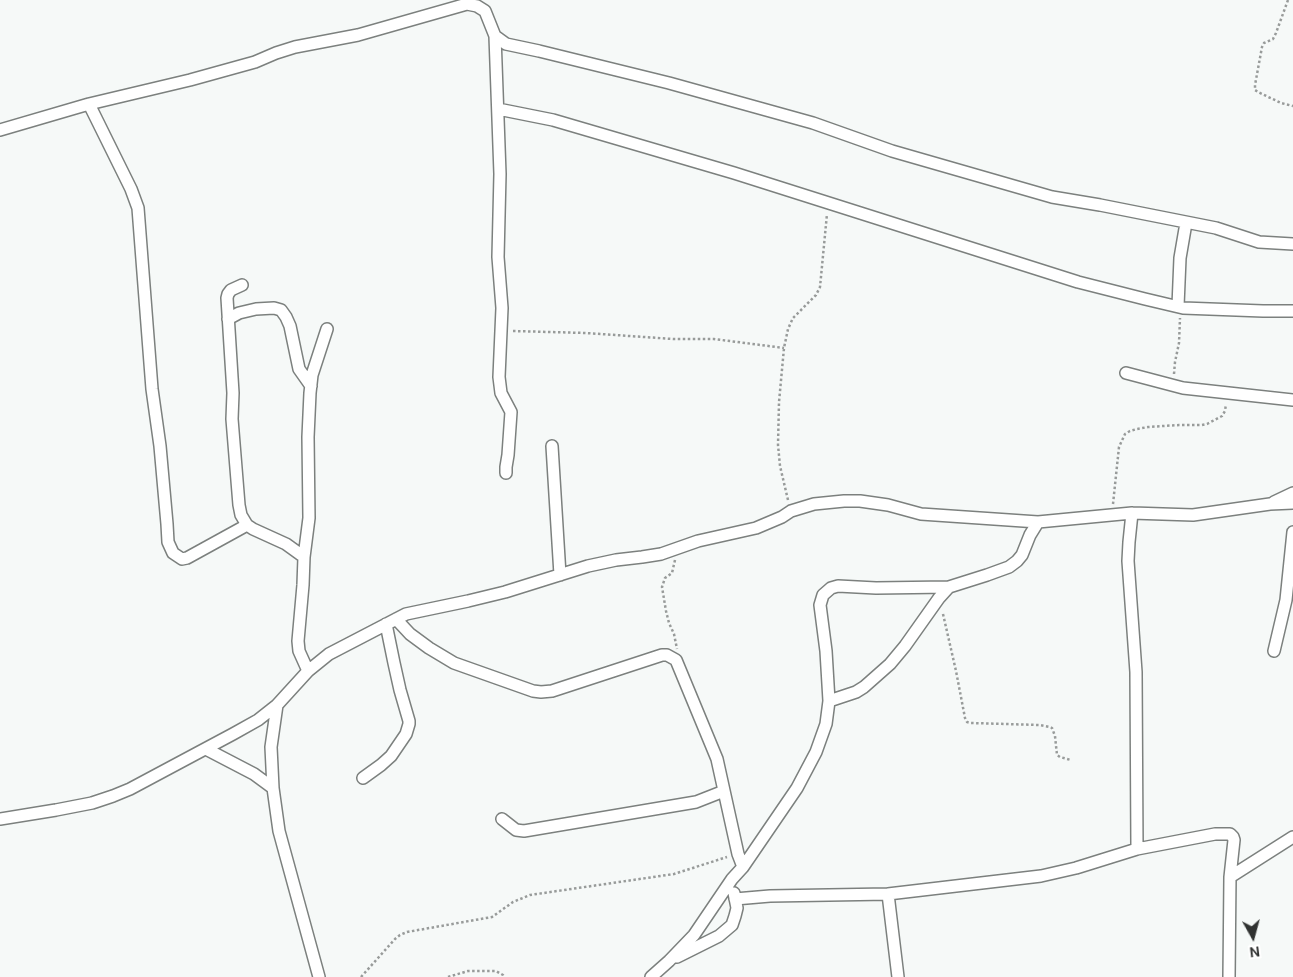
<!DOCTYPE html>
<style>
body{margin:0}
#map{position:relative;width:1293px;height:977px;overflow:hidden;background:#f6f9f8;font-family:"DM Sans",sans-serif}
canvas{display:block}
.north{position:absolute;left:1228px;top:912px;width:50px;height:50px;-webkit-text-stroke:4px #fff;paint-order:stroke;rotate:173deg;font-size:14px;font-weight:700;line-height:20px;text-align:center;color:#303231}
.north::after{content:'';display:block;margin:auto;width:18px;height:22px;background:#303231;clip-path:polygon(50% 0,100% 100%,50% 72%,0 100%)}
</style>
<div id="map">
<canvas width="1293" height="977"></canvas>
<div class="north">N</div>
</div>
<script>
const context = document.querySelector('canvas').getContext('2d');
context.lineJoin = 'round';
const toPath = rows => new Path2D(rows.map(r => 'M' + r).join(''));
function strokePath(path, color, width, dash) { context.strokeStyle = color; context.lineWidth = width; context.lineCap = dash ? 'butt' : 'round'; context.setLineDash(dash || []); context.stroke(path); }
const path = toPath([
 [1288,0,1276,33,1273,39,1264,43,1262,47,1255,85,1255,90,1258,92,1281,103,1293,106],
 [513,331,586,333,673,339,714,339,784,348],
 [1174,374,1175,362,1179,343,1180,318],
 [788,500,780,466,778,445,779,402,784,348,788,329,793,318,816,295,820,287,827,214],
 [1113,504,1119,447,1125,434,1130,431,1137,429,1148,427,1179,425,1202,425,1207,424,1222,416,1225,411,1226,404],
 [675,560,672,573,665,578,662,587,666,611,669,623,674,634,677,649],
 [943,614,956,671,965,718,967,722,971,723,1040,725,1050,727,1052,728,1055,736,1057,755,1060,757,1071,760],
 [361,977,395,939,400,935,407,932,492,917,513,902,530,895,674,874,727,857],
 [448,977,468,971,496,971,503,975,504,977]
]);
const minor = toPath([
 [495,36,500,174,498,257,502,308,499,377,501,393,511,412,508,455,506,467,506,473],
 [89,104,131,189,138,208,152,389,160,446,167,524,168,542,173,553,182,559,187,558,247,525],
 [498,109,553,120,734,173,1078,282,1145,299,1183,308,1263,311,1293,311],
 [0,130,89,104,190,80,255,62,276,53,295,47,358,35,467,4,477,6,485,11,495,36,506,44,539,51,669,83,813,123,892,151,1052,197,1100,205,1216,228,1259,242,1293,244],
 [242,285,231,290,228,294,227,298,233,393,232,419,239,505,241,515,247,525,253,529,286,544,304,557],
 [1178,306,1180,258,1186,223],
 [228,319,239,313,256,309,274,308,281,310,286,317,290,326,299,369,311,386],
 [1126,373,1183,388,1293,400],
 [552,446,560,575],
 [1274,502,1293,493],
 [1132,513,1129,542,1128,561,1136,672,1137,849],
 [396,619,410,634,429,648,454,663,533,691,541,692,552,691,662,655,667,655,676,660,717,759,738,854,743,867],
 [1274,651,1286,600,1293,532],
 [308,671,299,651,298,641,303,585,304,557,309,518,308,437,310,393,312,375,327,329],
 [829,701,856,692,864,687,890,664,905,646,939,598,949,587],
 [206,749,254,774,273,788,279,831,319,977],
 [363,778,381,765,391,756,406,734,409,724,409,721,400,690,394,663,386,624],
 [273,788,271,747,277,705],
 [0,819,56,810,92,803,113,796,130,789,233,734,258,720,277,705,308,671,329,654,406,614,468,601,505,592,588,566,616,560,642,557,661,554,698,541,756,528,782,517,791,511,814,504,844,501,860,501,888,505,921,514,1038,522,1132,513,1193,515,1270,504,1293,503],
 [502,819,516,830,524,831,696,802,724,791],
 [1230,877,1293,837],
 [888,894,898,977],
 [735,899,770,896,888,894,1041,876,1076,868,1137,849,1215,834,1230,834,1233,837,1234,840,1230,877,1229,977],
 [677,957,719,936,732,925,735,916,737,908,734,893],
 [651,977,669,961,694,935,732,879,743,867,797,788,816,752,826,724,829,701,826,651,820,605,823,595,831,588,838,586,876,588,949,587,987,575,1009,567,1017,561,1022,555,1030,535,1038,522]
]);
strokePath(minor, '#7c807e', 14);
strokePath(path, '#989b9a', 2.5, [2.5, 2.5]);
strokePath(minor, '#fff', 11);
</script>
